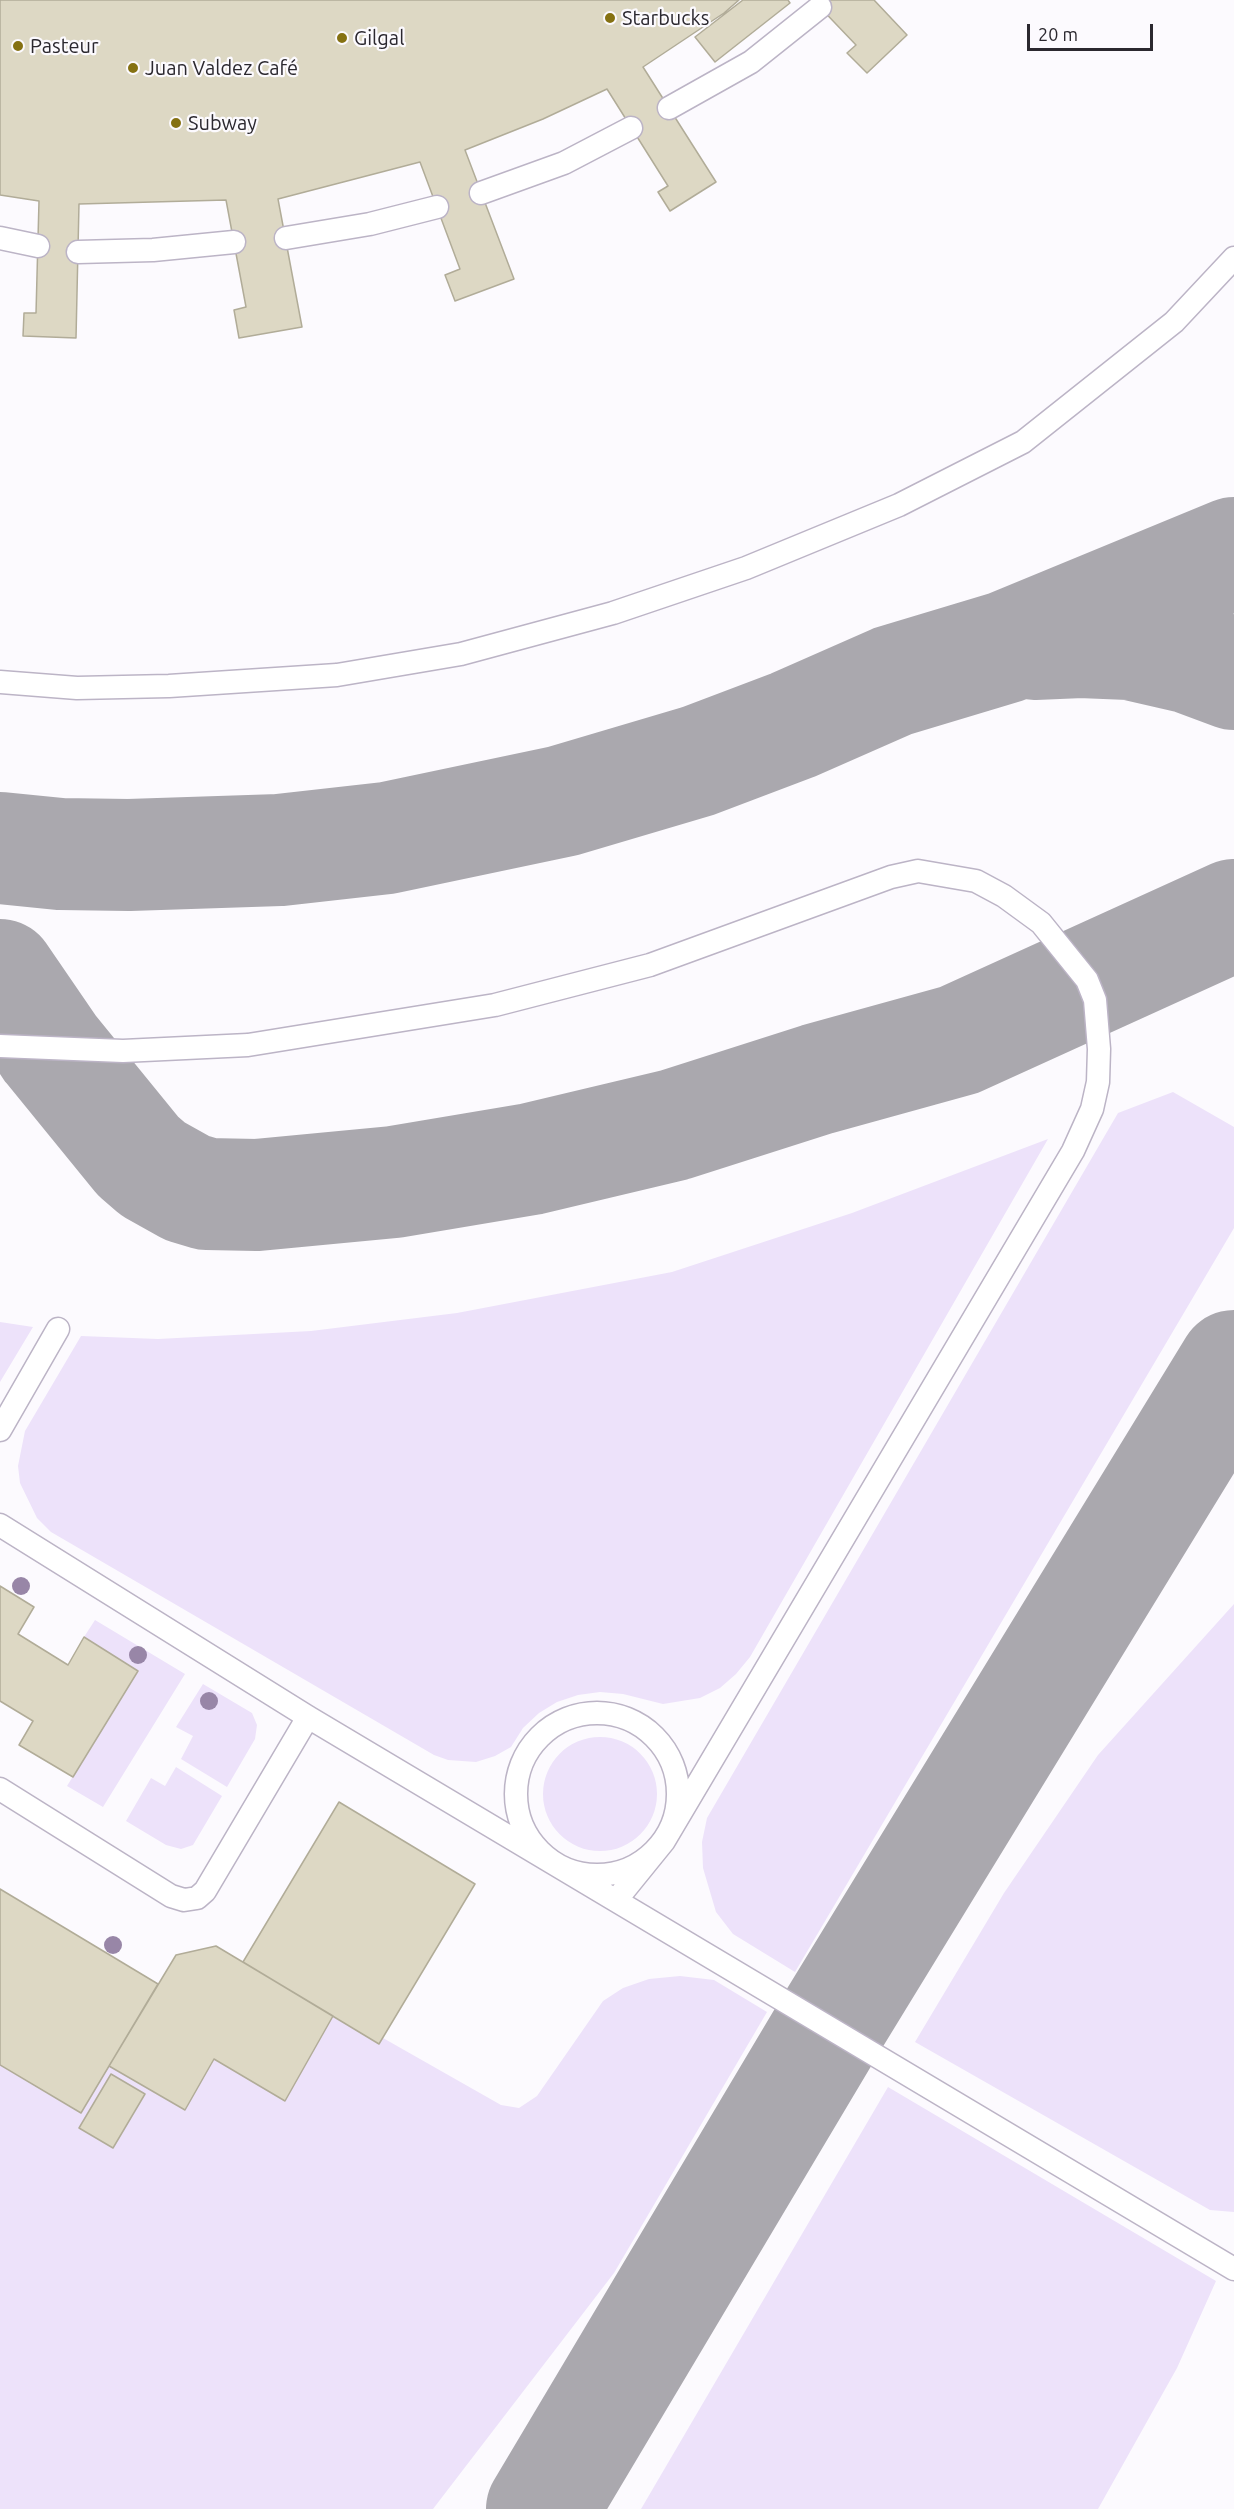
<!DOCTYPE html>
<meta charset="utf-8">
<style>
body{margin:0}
#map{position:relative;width:1234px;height:2509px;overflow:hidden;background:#fcfafe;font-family:Ubuntu,sans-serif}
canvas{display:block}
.scale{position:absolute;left:1027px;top:24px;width:126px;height:27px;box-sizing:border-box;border:3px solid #2b282f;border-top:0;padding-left:8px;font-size:18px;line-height:21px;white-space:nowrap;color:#2b282f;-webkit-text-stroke:4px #fcfafe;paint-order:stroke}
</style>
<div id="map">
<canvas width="1234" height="2509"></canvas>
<div class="scale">20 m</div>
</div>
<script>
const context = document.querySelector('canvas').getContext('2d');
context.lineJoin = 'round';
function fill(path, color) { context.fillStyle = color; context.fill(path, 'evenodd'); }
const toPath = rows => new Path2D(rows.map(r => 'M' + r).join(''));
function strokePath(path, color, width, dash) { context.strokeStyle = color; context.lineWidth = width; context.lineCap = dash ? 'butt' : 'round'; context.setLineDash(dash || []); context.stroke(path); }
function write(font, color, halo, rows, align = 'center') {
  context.font = font + ' Ubuntu,sans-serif'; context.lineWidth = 4.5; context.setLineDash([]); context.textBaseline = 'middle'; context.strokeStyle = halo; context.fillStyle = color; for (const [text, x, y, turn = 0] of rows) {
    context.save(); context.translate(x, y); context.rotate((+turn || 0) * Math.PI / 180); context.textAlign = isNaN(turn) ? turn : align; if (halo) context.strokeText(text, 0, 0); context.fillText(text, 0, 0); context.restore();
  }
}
const green = toPath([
 [1173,1092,1234,1127,1234,1228,795,1972,733,1934,716,1912,703,1868,702,1842,707,1818,1118,1113],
 [1048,1139,750,1657,736,1674,720,1688,700,1698,663,1704,623,1694,600,1692,578,1695,557,1702,539,1713,523,1728,511,1747,495,1756,476,1762,448,1760,434,1755,51,1532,37,1518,20,1483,18,1466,25,1431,81,1336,158,1339,311,1331,457,1313,672,1272,852,1213],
 [0,1322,33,1327,0,1382],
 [1234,1604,1234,2212,1210,2210,915,2042,1004,1893,1098,1755],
 [95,1620,185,1674,103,1807,67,1786,138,1671,84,1637],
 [203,1684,252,1713,257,1725,255,1739,227,1787,181,1759,193,1736,176,1727],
 '543 1794a57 57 0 1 1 114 0a57 57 0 1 1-114 0Z',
 [176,1767,222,1796,193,1845,181,1849,166,1845,126,1821,151,1778,165,1786],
 [680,1976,714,1980,767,2012,614,2273,433,2509,0,2509,0,2065,81,2113,109,2066,185,2110,214,2059,333,2016,379,2044,383,2038,501,2105,519,2108,537,2096,603,2001,623,1988,649,1979],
 [888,2087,1216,2281,1177,2368,1098,2509,641,2509]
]);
const taxiway = toPath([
 [1034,644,1081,642,1130,644,1191,658,1234,674],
 [0,848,60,854,129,855,280,850,387,838,563,801,698,761,793,725,893,681,1006,647,1234,553],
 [0,975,50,1048,138,1156,153,1169,187,1188,207,1194,257,1195,394,1182,531,1159,674,1125,818,1079,959,1040,1234,915],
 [542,2509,828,2029,1234,1366]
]);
const building = toPath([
 [0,0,739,0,724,13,643,67,716,182,670,211,658,192,668,186,607,89,543,119,465,150,514,279,455,301,445,275,460,269,420,162,278,199,302,327,239,338,234,310,246,307,226,200,79,204,76,338,23,336,24,313,36,313,39,201,0,195,0,0],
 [743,0,788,0,790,3,715,62,695,37,743,0],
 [813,0,874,0,907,35,867,73,847,53,856,45,813,0],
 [0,1586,34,1607,18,1634,68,1665,84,1637,138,1671,73,1777,19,1745,33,1721,0,1701,0,1586],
 [339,1802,475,1884,379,2044,243,1962,339,1802],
 [0,1889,158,1984,81,2113,0,2065,0,1889],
 [216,1946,333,2016,285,2101,214,2059,185,2110,109,2066,176,1955,216,1946],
 [111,2074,145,2094,113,2148,79,2128,111,2074]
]);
const service = toPath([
 [669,108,751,62,820,7],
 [481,193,564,163,631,128],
 [0,238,38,246],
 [286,238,370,224,437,207],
 [78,252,153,250,234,242],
 [0,682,77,688,169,686,337,675,461,654,613,613,746,568,899,505,1023,442,1174,322,1234,258],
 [0,1046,123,1051,248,1045,495,1005,650,965,891,877,918,871,976,881,1004,896,1041,923,1087,980,1095,1000,1099,1049,1098,1082,1092,1109,1073,1151,664,1841,617,1899],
 [0,1430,58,1329],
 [0,1525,308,1717,1234,2269],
 '516 1794a81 81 0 1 1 162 0a81 81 0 1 1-162 0Z',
 [0,1789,171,1896,184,1900,197,1898,205,1891,308,1717]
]);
const trees = [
 [21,1586],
 [138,1655],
 [209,1701],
 [113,1945]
];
const markers = [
 [610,18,6,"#857112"],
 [342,38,6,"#857112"],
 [18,46,6,"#857112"],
 [133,68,6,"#857112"],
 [176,123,6,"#857112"]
];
const poiNames = [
 ["Starbucks",622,18],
 ["Gilgal",354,38],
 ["Pasteur",30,46],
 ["Juan Valdez Café",145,68],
 ["Subway",188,123]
];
fill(green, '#ede2fa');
strokePath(taxiway, '#aaa8ae', 112);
fill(building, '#ddd8c4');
strokePath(building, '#b1ac98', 1.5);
strokePath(service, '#bcb4c6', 25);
strokePath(service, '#fff', 22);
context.fillStyle = '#9886a7';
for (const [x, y] of trees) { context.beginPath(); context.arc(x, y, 9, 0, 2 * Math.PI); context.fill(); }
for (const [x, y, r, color] of markers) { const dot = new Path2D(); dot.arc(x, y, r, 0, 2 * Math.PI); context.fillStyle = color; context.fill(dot); strokePath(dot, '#fcfafe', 2); }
write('20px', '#2b282f', '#fcfafe', poiNames, 'left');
</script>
